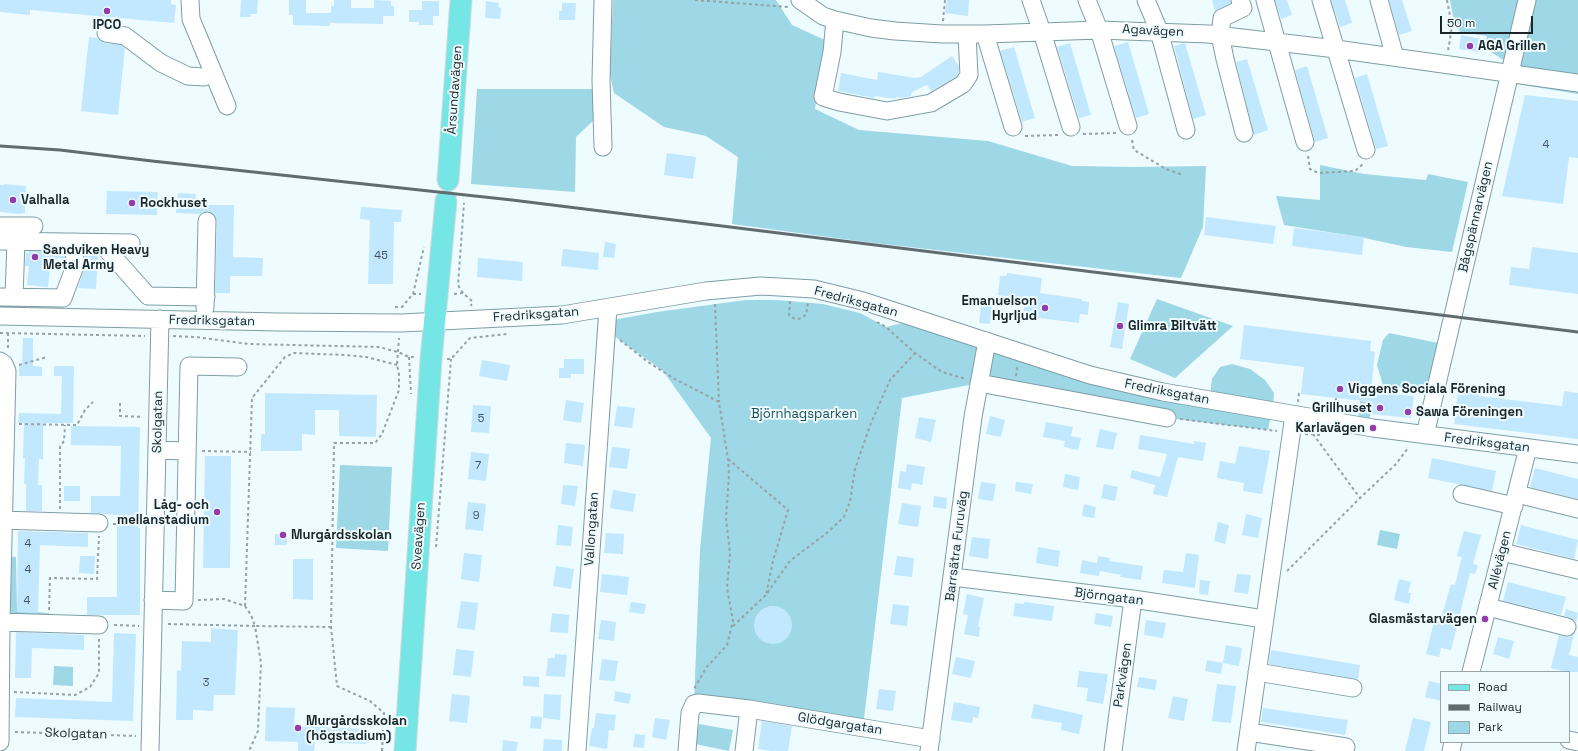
<!DOCTYPE html>
<meta charset="utf-8">
<style>
body{margin:0}
#map{position:relative;width:1578px;height:751px;overflow:hidden;background:#eefbff;font-family:"Space Grotesk",sans-serif}
canvas{display:block}
.legend{position:absolute;left:1440px;top:671px;width:130px;height:72px;box-sizing:border-box;background:#eefbff;border:1px solid #99a6a9;margin:0;padding:5px 7px;list-style:none;font-size:12px;color:#1a2629}
.legend li{display:flex;align-items:center;gap:8px;height:20px}
.legend b{width:20px;border:1px solid #99a6a9}
.scale{position:absolute;left:1440px;top:16px;width:93px;height:18px;box-sizing:border-box;border:2px solid #1a2629;border-top:0;padding-left:5px;font-size:12px;line-height:14px;white-space:nowrap;color:#1a2629;-webkit-text-stroke:3px #eefbff;paint-order:stroke}
</style>
<div id="map">
<canvas width="1578" height="751"></canvas>
<ul class="legend">
<li><b style="height:5px;background:#75e6e5"></b>Road</li>
<li><b style="height:5px;background:#606c70"></b>Railway</li>
<li><b style="height:11px;background:#9ed7e5"></b>Park</li>
</ul>
<div class="scale">50 m</div>
</div>
<script>
const context = document.querySelector('canvas').getContext('2d');
context.lineJoin = 'round';
function fill(path, color) { context.fillStyle = color; context.fill(path, 'evenodd'); }
const toPath = rows => new Path2D(rows.map(r => 'M' + r).join(''));
function strokePath(path, color, width, dash) { context.strokeStyle = color; context.lineWidth = width; context.lineCap = dash ? 'butt' : 'round'; context.setLineDash(dash || []); context.stroke(path); }
function write(font, color, halo, rows, align = 'center') {
  context.font = font + ' "Space Grotesk",sans-serif'; context.lineWidth = 4; context.setLineDash([]); context.textBaseline = 'middle'; context.strokeStyle = halo; context.fillStyle = color; for (const [text, x, y, turn = 0] of rows) {
    context.save(); context.translate(x, y); context.rotate((+turn || 0) * Math.PI / 180); context.textAlign = isNaN(turn) ? turn : align; if (halo) context.strokeText(text, 0, 0); context.fillText(text, 0, 0); context.restore();
  }
}
const green = toPath([
 [613,0,776,0,792,25,825,40,815,109,859,130,988,141,1072,166,1134,167,1206,166,1203,227,1181,278,866,242,732,224,738,157,706,136,664,127,614,93,610,75],
 [1450,0,1578,0,1578,94,1517,84,1520,71,1485,48,1487,36,1460,32,1453,16],
 [477,89,598,89,596,118,576,137,575,192,471,184],
 [1320,165,1364,174,1426,180,1428,174,1468,182,1452,252,1406,247,1360,237,1284,225,1276,196,1320,200],
 [1157,299,1233,326,1175,378,1130,359],
 [746,300,777,300,823,304,860,313,886,327,919,319,987,341,1272,411,1268,430,1167,418,979,383,902,398,863,727,694,704,700,550,711,438,663,371,606,330,607,321,657,312],
 [1389,333,1438,343,1427,390,1383,385,1377,365,1383,340],
 [1232,364,1250,369,1265,380,1274,393,1273,406,1210,395,1212,379,1220,367],
 [1360,401,1372,403,1369,423,1358,421],
 [340,465,392,467,388,551,336,548],
 [1380,530,1400,534,1397,549,1377,545],
 [3,556,16,557,17,611,49,613,48,623,1,622],
 [54,666,73,667,73,686,53,685],
 [699,724,733,730,729,751,695,744]
]);
const building = toPath([
 [0,0,171,0,171,4,176,5,174,23,30,10,30,15,0,12],
 [241,0,258,0,257,14,250,14,251,17,240,17],
 [289,0,306,0,306,13,331,13,331,6,334,6,334,0,351,0,351,8,374,8,374,0,391,1,391,6,394,6,394,16,383,16,383,24,330,23,330,26,293,25,293,15,289,15],
 [947,0,969,0,968,16,945,13],
 [1212,0,1230,0,1231,3,1215,11],
 [1275,0,1287,0,1292,15,1281,19],
 [1331,0,1345,0,1352,23,1340,27],
 [1389,0,1402,0,1412,31,1399,35],
 [422,1,439,1,439,16,433,16,433,25,419,25,419,22,409,22,409,10,422,10],
 [486,1,499,3,498,7,501,8,500,19,485,18],
 [562,3,576,3,575,20,559,20,559,11,562,11],
 [1461,35,1482,39,1480,52,1459,49],
 [89,37,98,38,104,43,121,45,125,48,118,115,81,111],
 [1128,42,1149,114,1136,118,1114,46],
 [1070,43,1091,115,1079,118,1057,47],
 [1185,43,1206,115,1193,119,1174,46],
 [1014,47,1035,118,1022,122,1000,51],
 [952,56,959,66,959,72,956,77,931,91,927,85,912,92,911,96,901,98,896,97,895,99,875,96,874,98,838,91,841,73,877,80,878,72,915,78,921,77],
 [1247,59,1268,130,1254,135,1236,62],
 [1307,66,1328,138,1315,142,1295,70],
 [1367,74,1388,146,1376,149,1355,78],
 [1525,95,1578,101,1578,158,1569,157,1563,204,1502,196],
 [667,153,696,157,693,179,664,175],
 [4,184,26,186,25,213,19,214,0,212,0,185,4,185],
 [107,191,158,192,157,215,106,214],
 [178,193,196,194,195,205,234,205,233,257,263,258,262,276,230,276,230,293,215,293,217,221,216,217,212,213,208,211,200,214,176,213],
 [361,207,402,210,401,222,394,222,393,284,368,284,370,220,360,219],
 [1206,217,1276,226,1273,244,1204,235],
 [1294,228,1364,237,1362,255,1292,246],
 [605,242,616,244,614,258,603,257],
 [1532,247,1578,253,1578,294,1509,285,1511,267,1529,269],
 [563,249,599,253,598,270,561,266],
 [29,251,64,252,65,259,57,258,56,269,50,268,48,287,27,285,29,266,25,266,26,252,29,253],
 [84,252,96,252,98,255,96,289,78,288,84,269],
 [478,258,523,262,522,281,477,277],
 [1007,273,1042,278,1040,293,1082,299,1082,301,1089,302,1088,315,1080,314,1079,323,1023,316,1025,299,998,295,1000,276,1007,276],
 [1118,302,1129,304,1122,349,1110,347],
 [981,306,992,307,990,324,979,323],
 [1244,325,1371,341,1370,351,1375,352,1371,392,1414,396,1411,418,1370,414,1372,402,1301,394,1304,367,1240,359],
 [23,338,33,338,33,366,42,367,42,376,19,376,19,366,22,366],
 [564,359,584,359,584,374,571,374,571,378,559,378,559,368,564,368],
 [482,360,510,365,507,381,479,376],
 [54,366,74,366,73,423,43,423,43,459,39,459,38,485,42,485,42,511,26,511,26,484,24,484,25,458,23,458,24,423,18,423,19,413,61,414,62,376,54,376],
 [1458,391,1479,393,1479,396,1562,406,1564,391,1578,393,1578,439,1454,424],
 [265,393,377,395,376,437,339,436,339,410,315,410,315,435,302,434,302,451,261,451,261,434,265,434],
 [566,400,584,403,581,423,563,420],
 [473,405,491,406,489,433,471,432],
 [617,406,635,408,632,428,614,426],
 [990,416,1005,420,1001,437,986,434],
 [919,417,936,420,931,442,915,438],
 [1046,422,1073,427,1071,436,1081,438,1078,450,1064,447,1065,441,1043,437],
 [71,426,140,427,138,528,140,528,140,615,87,615,87,597,117,597,117,515,91,513,91,496,120,496,121,446,71,445],
 [1100,429,1117,433,1113,450,1096,447],
 [1140,435,1194,444,1194,441,1206,443,1203,461,1178,457,1167,497,1153,494,1155,485,1130,478,1132,470,1160,477,1167,454,1138,449],
 [566,443,585,445,583,466,564,463],
 [1239,446,1270,451,1262,494,1243,491,1244,483,1217,478,1220,461,1235,464],
 [612,447,630,449,627,469,609,467],
 [471,452,489,454,486,481,468,479],
 [205,456,231,456,230,568,203,568],
 [1432,458,1496,471,1492,491,1428,478],
 [907,464,925,467,922,485,912,483,911,490,898,488,900,471,906,472],
 [1535,468,1578,479,1578,499,1530,487],
 [1065,474,1080,477,1078,490,1063,487],
 [981,482,996,484,993,501,978,499],
 [1016,482,1033,484,1031,494,1015,491],
 [1104,484,1118,487,1115,501,1101,498],
 [563,485,578,486,575,506,561,504],
 [64,486,80,486,80,501,64,501],
 [613,490,636,494,633,512,610,508],
 [934,496,947,498,946,509,933,507],
 [468,502,486,504,483,531,465,529],
 [902,503,921,506,918,527,898,524],
 [1084,504,1096,507,1094,518,1082,516],
 [1246,514,1262,518,1258,538,1242,535],
 [1218,522,1229,525,1225,544,1214,541],
 [558,525,573,527,571,546,556,545],
 [1521,525,1578,540,1574,559,1516,544],
 [18,531,88,533,88,547,40,545,38,613,17,612],
 [1464,531,1481,535,1473,564,1478,565,1475,574,1470,573,1451,650,1441,648,1439,657,1426,654,1436,614,1442,615,1451,584,1455,585,1462,557,1457,556],
 [606,533,624,534,623,554,604,553],
 [275,534,287,534,287,545,275,545],
 [972,537,990,539,988,559,969,556],
 [1038,547,1060,551,1058,567,1036,563],
 [464,553,482,555,479,582,461,579],
 [1186,553,1199,555,1195,588,1162,583,1164,570,1183,572],
 [80,556,95,556,94,574,79,573],
 [897,556,914,558,912,577,894,575],
 [1098,556,1110,558,1109,561,1143,566,1141,580,1120,577,1121,575,1100,571,1099,576,1080,573,1082,560,1097,563],
 [293,559,313,559,313,600,293,599],
 [556,566,574,569,571,589,553,586],
 [602,574,629,577,627,595,600,592],
 [1237,574,1251,575,1248,594,1234,592],
 [1399,579,1411,582,1408,593,1411,593,1409,604,1394,600],
 [1200,580,1210,581,1208,595,1199,594],
 [1508,582,1566,597,1561,615,1503,601],
 [967,594,984,598,978,627,980,627,979,637,964,634,968,615,963,614],
 [461,601,478,603,475,630,457,628],
 [631,602,646,604,644,614,629,612],
 [1025,602,1054,606,1052,621,1013,616,1015,603,1024,604],
 [893,604,909,606,907,626,890,624],
 '754 625a19 19 0 1 1 38 0a19 19 0 1 1-38 0Z',
 [1566,609,1578,613,1576,623,1574,620,1564,616],
 [552,613,569,615,568,633,550,632],
 [1096,613,1113,616,1111,627,1094,624],
 [601,620,616,622,614,641,598,639],
 [1146,620,1166,623,1163,638,1144,635],
 [211,628,238,630,235,695,214,695,213,711,193,710,193,720,176,720,177,670,181,671,182,641,211,642],
 [16,632,84,635,84,650,32,648,31,678,15,678],
 [114,633,136,634,133,721,15,717,16,698,112,702],
 [1574,634,1569,655,1578,657,1578,672,1566,672,1551,668,1559,635,1569,637],
 [1498,637,1514,641,1509,659,1493,654],
 [1226,645,1242,648,1239,666,1223,663],
 [456,649,474,651,471,677,453,675],
 [1271,650,1360,665,1358,680,1269,664],
 [555,654,567,655,565,677,546,676,548,658,555,658],
 [956,657,975,661,971,678,952,674],
 [602,659,618,661,615,681,599,680],
 [1207,660,1223,663,1221,674,1205,671],
 [1079,671,1108,674,1103,704,1086,701,1088,688,1077,687],
 [523,676,539,677,539,687,523,686],
 [1139,677,1157,680,1155,690,1137,687],
 [1429,681,1441,684,1441,701,1425,697],
 [1217,684,1236,686,1231,723,1212,721],
 [879,689,896,691,893,711,876,709],
 [615,691,631,694,629,704,614,701],
 [452,694,470,696,467,723,449,721],
 [544,694,561,695,560,720,543,718],
 [1173,696,1188,699,1184,721,1168,718],
 [954,702,980,707,978,718,973,717,972,723,951,720],
 [1034,704,1083,715,1079,734,1061,730,1062,723,1031,718],
 [266,707,295,708,294,726,366,729,366,744,315,742,314,751,298,751,298,742,265,741],
 [1263,708,1348,720,1345,735,1261,722],
 [596,713,616,715,614,731,609,730,607,749,589,746,592,728,594,728],
 [531,716,542,717,541,729,530,728],
 [655,718,670,720,666,740,652,737],
 [1413,718,1431,722,1424,751,1405,751],
 [762,721,792,726,788,751,771,751,758,749],
 [635,734,645,735,644,748,633,747],
 [544,739,562,740,562,751,543,751],
 [503,740,518,742,516,751,502,751]
]);
const path = toPath([
 [695,0,788,7],
 [1447,0,1452,26,1448,51],
 [943,21,945,0],
 [1485,45,1502,46],
 [1083,134,1116,133],
 [1025,136,1058,135],
 [1132,140,1134,150,1166,169,1183,175],
 [1308,156,1310,169,1318,173,1355,171,1363,164],
 [463,293,458,285,464,203],
 [413,294,421,294],
 [454,294,463,293,472,301,471,306],
 [790,301,789,315,793,318,799,319,806,315,808,303],
 [715,304,719,402],
 [395,307,402,307,413,294,424,247],
 [877,322,886,327,915,353,942,372,966,379],
 [0,333,145,336],
 [173,336,196,337,249,344,379,347,398,352,409,357,414,357],
 [620,340,648,362,673,378,704,394,719,402,728,459,729,475,726,518,730,554,727,588,733,621,727,645,706,668,694,689],
 [8,348,8,333],
 [409,357,411,394],
 [447,359,451,359,470,338,507,334],
 [19,365,47,357],
 [1016,376,1017,367],
 [1298,402,1299,393,1300,393],
 [120,403,120,416,143,417],
 [1335,407,1336,398],
 [1180,419,1277,431],
 [19,424,77,425,85,410,93,402],
 [1305,434,1321,435],
 [1313,434,1360,498],
 [202,451,251,452],
 [728,459,788,510,773,561,766,595],
 [60,509,60,447,64,441,65,425],
 [113,524,140,525],
 [436,547,451,359],
 [1287,571,1360,498,1396,464,1408,448],
 [198,600,224,599,245,606,251,615,255,626,331,627],
 [245,606,252,398,285,357,294,353,345,355,366,357,397,365],
 [49,610,50,578,97,579,99,536],
 [168,624,255,626,261,663,258,731,249,751],
 [114,625,139,626],
 [733,626,765,596,790,561,828,532,844,517,850,502,855,469,871,423,890,380,915,353],
 [14,692,75,695,90,687,99,673,99,639],
 [15,732,136,736],
 [382,751,384,713,370,701,337,686,331,627,334,443,375,443,382,434,399,390,399,374,397,365,399,338]
]);
const minor = toPath([
 [190,0,191,19,227,106],
 [603,0,601,80,603,147],
 [800,0,823,16,835,20,871,28,895,31,942,34,985,34,1099,30,1208,34,1336,49,1578,83],
 [1031,0,1042,32,1071,127],
 [1087,0,1099,30,1128,126],
 [1146,0,1159,31,1186,130],
 [1240,0,1243,8,1222,18,1220,35,1225,59,1244,133],
 [1265,0,1305,142],
 [1321,0,1366,150],
 [1379,0,1395,57],
 [835,20,832,52,823,97,839,102,887,111,931,103,963,84,969,75,967,34],
 [106,33,125,36,161,63,188,76,204,77,213,72],
 [985,34,1013,127],
 [0,226,34,226],
 [0,241,131,243],
 [101,243,148,296,206,297],
 [0,297,63,298,75,266,74,242],
 [14,297,16,241],
 [205,308,207,221],
 [0,316,279,322,401,323,562,315,706,291,761,286,814,289,863,301,1090,375,1163,392,1373,428,1578,454],
 [0,361,4,364,7,371,1,622,0,742],
 [979,383,1167,418],
 [1425,435,1527,0],
 [157,450,187,451],
 [1462,494,1514,506],
 [1517,494,1578,509],
 [0,520,99,523],
 [1502,552,1578,570],
 [953,577,1133,599,1264,619],
 [153,600,184,601,189,366,238,367],
 [1488,607,1567,627],
 [0,622,99,625],
 [1257,672,1353,688],
 [1471,672,1528,448],
 [749,709,931,739],
 [1249,732,1346,747],
 [1569,740,1578,742],
 [150,751,160,319],
 [577,751,608,308],
 [687,751,690,713,694,704,698,703,749,709,744,751],
 [929,751,973,417,987,341],
 [1113,751,1133,599],
 [1246,751,1294,415],
 [1451,751,1453,742]
]);
const major = toPath([
 [448,180,461,0],
 [405,751,431,359,446,201]
]);
const rail = toPath([
 [0,146,60,150,152,161,512,200,1578,332]
]);
const markers = [
 [107,11,4,"#933dab"],
 [1470,46,4,"#933dab"],
 [13,200,4,"#933dab"],
 [132,203,4,"#933dab"],
 [35,257,4,"#933dab"],
 [1045,308,4,"#933dab"],
 [1120,326,4,"#933dab"],
 [1340,389,4,"#933dab"],
 [1380,408,4,"#933dab"],
 [1408,412,4,"#933dab"],
 [1373,428,4,"#933dab"],
 [217,512,4,"#933dab"],
 [283,535,4,"#933dab"],
 [1485,619,4,"#933dab"],
 [298,728,4,"#933dab"]
];
const numberNames = [
 ["4",1546,145],
 ["45",381,256],
 ["5",481,419],
 ["7",478,466],
 ["9",476,516],
 ["4",28,544],
 ["4",28,570],
 ["4",27,601],
 ["3",206,683]
];
const poiNames = [
 ["IPCO",107,25,"center"],
 ["AGA Grillen",1478,46],
 ["Valhalla",21,200],
 ["Rockhuset",140,203],
 ["Sandviken Heavy",43,250],
 ["Metal Army",43,265],
 ["Emanuelson",1037,301,"right"],
 ["Hyrljud",1037,316,"right"],
 ["Glimra Biltvätt",1128,326],
 ["Viggens Sociala Förening",1348,389],
 ["Grillhuset",1372,408,"right"],
 ["Sawa Föreningen",1416,412],
 ["Karlavägen",1365,428,"right"],
 ["Låg- och",209,505,"right"],
 ["mellanstadium",209,520,"right"],
 ["Murgårdsskolan",291,535],
 ["Glasmästarvägen",1477,619,"right"],
 ["Murgårdsskolan",306,721],
 ["(högstadium)",306,736]
];
const streetNames = [
 ["Agavägen",1153,31,3],
 ["Årsundavägen",455,90,-86],
 ["Bågspännarvägen",1476,217,-77],
 ["Fredriksgatan",856,302,15],
 ["Fredriksgatan",536,315,-4],
 ["Fredriksgatan",212,321,1],
 ["Fredriksgatan",1167,392,11],
 ["Skolgatan",158,422,-89],
 ["Fredriksgatan",1487,443,7],
 ["Vallongatan",592,529,-86],
 ["Sveavägen",419,536,-86],
 ["Barrsätra Furuväg",957,546,-83],
 ["Allévägen",1500,560,-76],
 ["Björngatan",1109,597,7],
 ["Parkvägen",1123,675,-82],
 ["Glödgargatan",840,724,9],
 ["Skolgatan",76,734,2]
];
const parkNames = [
 ["Björnhagsparken",804,414]
];
fill(green, '#9ed7e5');
fill(building, '#c2e8ff');
strokePath(minor, '#7e9ea5', 19);
strokePath(major, '#d6d8d8', 23);
strokePath(path, '#95a2a6', 2, [3, 3]);
strokePath(minor, '#fff', 17);
strokePath(major, '#75e6e5', 21);
strokePath(rail, '#606c70', 3);
for (const [x, y, r, color] of markers) { const dot = new Path2D(); dot.arc(x, y, r, 0, 2 * Math.PI); context.fillStyle = color; context.fill(dot); strokePath(dot, '#eefbff', 1.5); }
write('11px', '#44565e', null, numberNames);
write('bold 13px', '#1a2629', '#eefbff', poiNames, 'left');
write('13px', '#1a2629', '#eefbff', streetNames);
write('13px', '#1c4e59', '#eefbff', parkNames);
</script>
